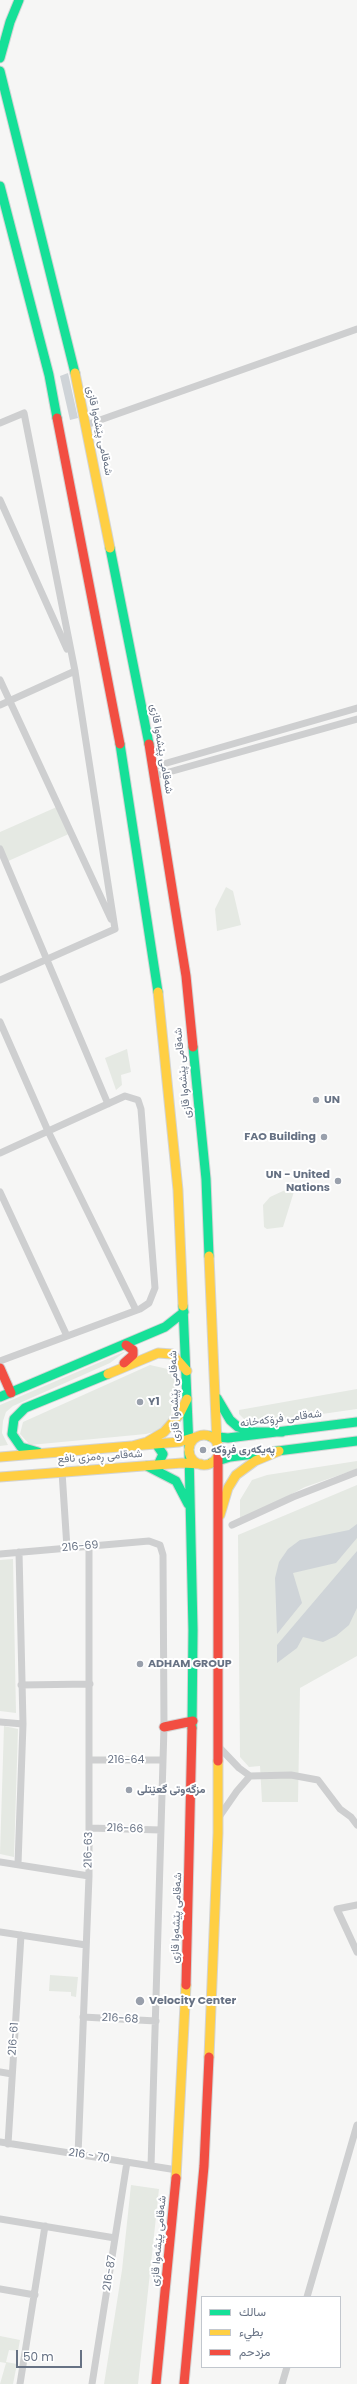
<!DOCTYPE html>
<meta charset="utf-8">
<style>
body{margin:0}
#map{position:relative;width:357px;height:2384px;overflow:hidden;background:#f6f6f5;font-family:Poppins,Vazirmatn,sans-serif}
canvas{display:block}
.legend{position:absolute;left:201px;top:2296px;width:140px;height:72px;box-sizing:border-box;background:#fff;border:1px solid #c2c7ce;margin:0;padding:5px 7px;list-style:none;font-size:12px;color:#677284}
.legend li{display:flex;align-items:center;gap:8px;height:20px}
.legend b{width:20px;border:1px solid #c2c7ce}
.scale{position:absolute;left:16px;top:2350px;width:66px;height:18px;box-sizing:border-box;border:2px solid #677284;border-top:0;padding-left:5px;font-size:12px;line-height:14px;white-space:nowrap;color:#677284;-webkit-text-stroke:3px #fff;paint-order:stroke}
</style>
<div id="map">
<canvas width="357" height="2384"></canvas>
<ul class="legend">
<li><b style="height:5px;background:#16e098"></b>سالك</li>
<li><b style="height:5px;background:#ffcf43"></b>بطيء</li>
<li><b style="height:5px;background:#f24e42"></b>مزدحم</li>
</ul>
<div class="scale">50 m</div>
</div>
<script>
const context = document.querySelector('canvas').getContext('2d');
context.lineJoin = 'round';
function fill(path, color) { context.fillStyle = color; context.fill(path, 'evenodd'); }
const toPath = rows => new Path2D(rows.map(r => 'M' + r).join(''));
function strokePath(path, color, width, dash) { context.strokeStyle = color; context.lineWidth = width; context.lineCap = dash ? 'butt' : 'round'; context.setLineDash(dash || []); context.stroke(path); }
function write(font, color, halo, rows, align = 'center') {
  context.font = font + ' Poppins,Vazirmatn,sans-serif'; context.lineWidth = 4; context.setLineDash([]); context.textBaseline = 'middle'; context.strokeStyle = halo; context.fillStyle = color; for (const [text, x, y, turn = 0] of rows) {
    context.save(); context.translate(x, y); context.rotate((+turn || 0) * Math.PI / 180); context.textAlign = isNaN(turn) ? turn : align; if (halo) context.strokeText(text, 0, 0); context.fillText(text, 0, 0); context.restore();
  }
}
const green = toPath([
 [59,806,71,833,6,862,0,847,0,832],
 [226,887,233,891,241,925,217,931,215,909],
 [127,1049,131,1072,121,1075,122,1085,116,1090,105,1058],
 [296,1185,283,1227,267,1229,264,1227,263,1205,270,1197],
 [126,1351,110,1363,13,1406,6,1412,3,1421,2,1433,8,1445,0,1446,0,1405],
 [150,1365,172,1370,176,1384,170,1419,158,1431,146,1434,30,1445,20,1434,23,1422],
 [357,1389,357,1409,259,1423,247,1422,239,1414,239,1410],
 [357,1461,357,1469,305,1487,262,1510,240,1518,240,1500,252,1480,267,1475],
 [357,1485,357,1656,300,1688,298,1802,262,1802,260,1766,249,1767,240,1757,238,1535],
 [13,1559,16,1713,0,1711,0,1560],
 [4,1726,18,1729,14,1857,0,1854],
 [50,1975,78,1977,76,1997,71,1996,71,1992,49,1991],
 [131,2185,159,2189,138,2384,104,2384,122,2270],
 [0,2336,20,2340,18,2351,9,2350,6,2362,17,2364,13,2384,0,2384,6,2363,0,2362]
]);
const water = toPath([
 [68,373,78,418,70,420,60,376],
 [357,1524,357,1538,336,1563,293,1573,302,1603,277,1634,275,1578,279,1562,288,1549,300,1540,349,1530],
 [357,1551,357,1608,349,1625,336,1636,323,1642,303,1637,297,1648,277,1663,277,1645]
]);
const street = toPath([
 [0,423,24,413,75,671,115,929],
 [86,425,357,329],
 [0,500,67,649],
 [0,680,111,919],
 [0,705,75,671],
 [153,767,357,708],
 [155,776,357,719],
 [0,849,108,1104],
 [0,980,115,929],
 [0,1022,48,1131,136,1310],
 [0,1153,125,1096,138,1100,141,1109,155,1288,149,1303,140,1309,0,1361],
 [0,1192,67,1336],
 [62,1472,67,1548],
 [232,1525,293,1497,357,1472],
 [0,1554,149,1541,160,1545,163,1555,164,1727,151,2166],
 [21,1685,90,1684],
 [0,1722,23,1724],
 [218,1746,239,1768,250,1776,291,1775,318,1780,340,1809,351,1817,357,1825],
 [90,1760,162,1760],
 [219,1817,237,1791,250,1776],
 [89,1828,161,1830],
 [0,1862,89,1876],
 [18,1864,23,1724,19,1552],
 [357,1905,337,1909,357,1952],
 [0,1932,86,1945],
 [83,2017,156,2021],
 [0,2072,12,2074],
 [0,2142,177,2170],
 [8,2144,21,1935],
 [78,2155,89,1876,89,1546],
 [0,2219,115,2238],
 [0,2289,35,2295],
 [307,2297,357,2125],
 [20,2384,45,2226],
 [92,2384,127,2162],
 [282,2384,287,2367]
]);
const fast = toPath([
 [0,58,10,22,19,0],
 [0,71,75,373],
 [0,186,49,375,57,418],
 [110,548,149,744],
 [120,744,158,992],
 [193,1047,206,1179,209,1256],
 [183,1306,189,1447],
 [0,1397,165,1327,184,1312],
 [217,1398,230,1420,238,1427,254,1432,282,1432],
 [209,1436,228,1438,357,1422],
 [156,1444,163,1454,158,1465],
 [38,1452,21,1447,12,1434,14,1419,25,1408,108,1374],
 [189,1452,193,1630,192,1728],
 [211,1463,230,1457,357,1441],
 [147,1466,176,1481,188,1504]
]);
const slow = toPath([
 [75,373,110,548],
 [158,992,178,1190,183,1306],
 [209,1256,217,1444],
 [108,1374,158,1353,172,1354,187,1371],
 '189 1450a15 15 0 1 1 30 0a15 15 0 1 1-30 0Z',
 [132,1446,147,1442,164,1432,179,1415,187,1399],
 [0,1457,179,1442,199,1436],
 [0,1477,182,1463,201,1464],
 [220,1515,228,1488,236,1475,255,1461,279,1451],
 [209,2057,218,1833,218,1761],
 [176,2178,186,1985]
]);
const jam = toPath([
 [57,418,120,744],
 [149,744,186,976,193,1047],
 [124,1363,133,1355,133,1350,126,1345],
 [0,1368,11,1393],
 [218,1453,218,1761],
 [164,1727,193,1721],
 [186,1985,192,1728],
 [156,2384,176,2178],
 [184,2384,204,2166,209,2057]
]);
const markers = [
 [316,1100,4,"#99a0ac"],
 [324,1137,4,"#99a0ac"],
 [338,1181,4,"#99a0ac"],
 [140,1402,4,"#99a0ac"],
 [203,1450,4,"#99a0ac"],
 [140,1664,4,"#99a0ac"],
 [129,1790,4,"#99a0ac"],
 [140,2001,5,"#99a0ac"]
];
const streetNames = [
 ["شەقامی پێشەوا قازی",99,431,78],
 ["شەقامی پێشەوا قازی",161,749,80],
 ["شەقامی پێشەوا قازی",183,1073,-96],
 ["شەقامی پێشەوا قازی",175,1396,-92],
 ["شەقامی فڕۆکەخانە",281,1419,-7],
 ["شەقامی ڕەمزی نافع",100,1457,-4],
 ["216-69",80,1547,-5],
 ["216-64",126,1760],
 ["216-66",125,1829,2],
 ["216-63",89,1850,-89],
 ["شەقامی پێشەوا قازی",177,1918,-88],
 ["216-68",120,2019,3],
 ["216-61",14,2039,-86],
 ["216 - 70",89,2156,9],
 ["شەقامی پێشەوا قازی",159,2241,-85],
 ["216-87",110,2273,-81]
];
const poiNames = [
 ["UN",324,1100],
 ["FAO Building",316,1137,"right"],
 ["UN - United",330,1175,"right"],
 ["Nations",330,1188,"right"],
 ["Y1",148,1402],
 ["پەیکەری فڕۆکە",211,1450],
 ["ADHAM GROUP",148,1664],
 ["مزگەوتی گعێتلی",137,1790],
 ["Velocity Center",149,2001]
];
fill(green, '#e5e9e3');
fill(water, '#cfd4d8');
strokePath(fast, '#d3d4d4', 11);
strokePath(slow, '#d3d4d4', 11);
strokePath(jam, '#d3d4d4', 11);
strokePath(street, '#cecfd0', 7);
strokePath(fast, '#16e098', 9);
strokePath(slow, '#ffcf43', 9);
strokePath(jam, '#f24e42', 9);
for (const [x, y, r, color] of markers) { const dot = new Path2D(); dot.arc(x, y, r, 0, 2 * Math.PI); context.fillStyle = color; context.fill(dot); strokePath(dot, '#fff', 1.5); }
write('11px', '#677284', '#fff', streetNames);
write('bold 11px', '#677284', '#fff', poiNames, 'left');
</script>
